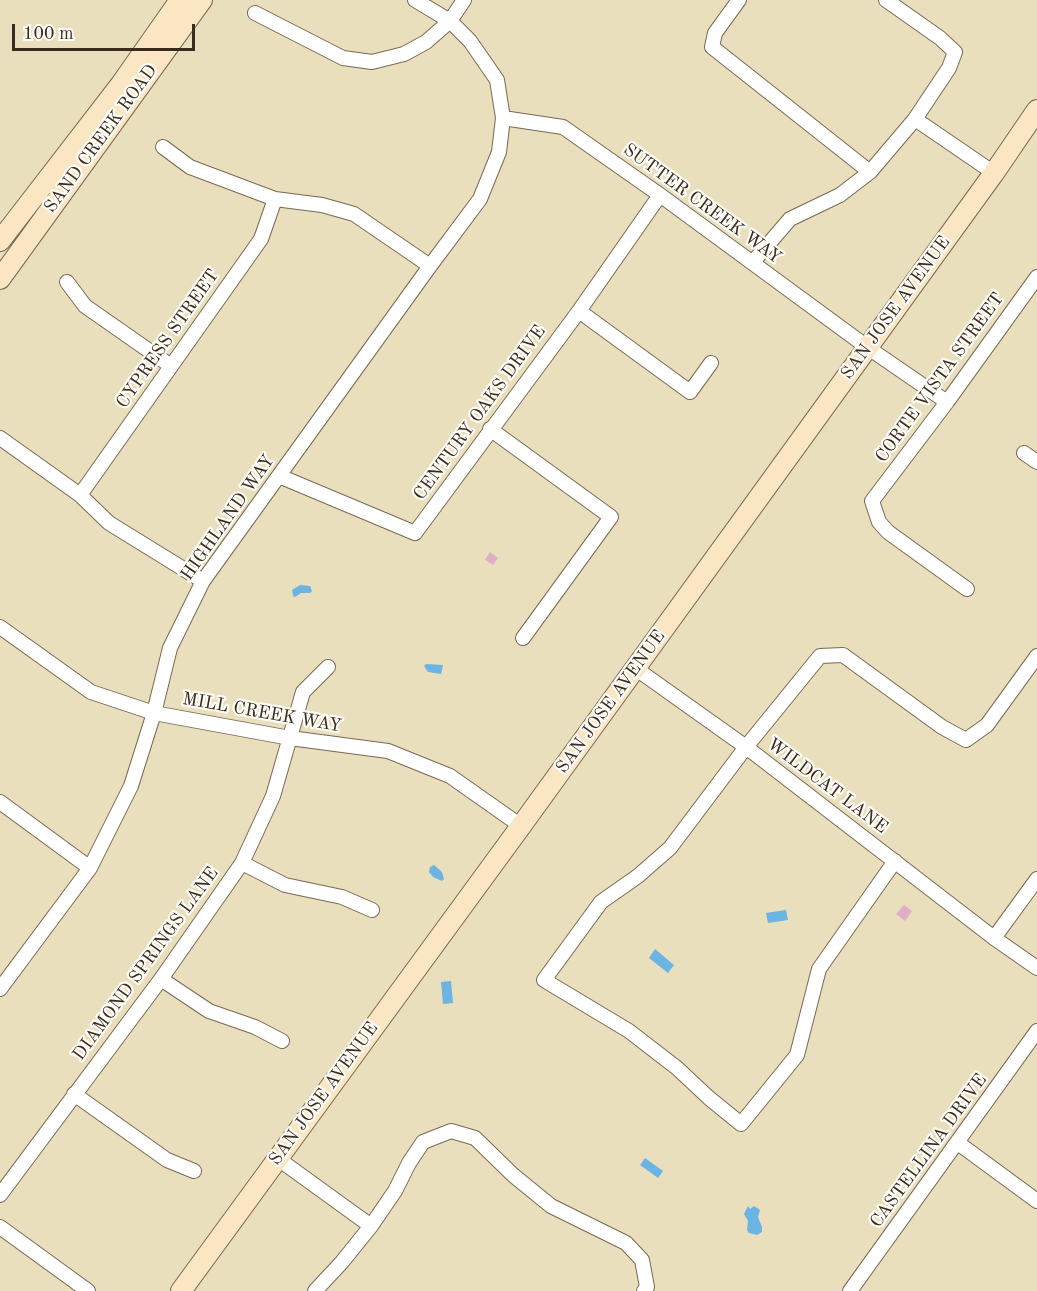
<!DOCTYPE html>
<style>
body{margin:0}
#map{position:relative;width:1037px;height:1291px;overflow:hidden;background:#eadfbc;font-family:"Old Standard TT",serif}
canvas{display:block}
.scale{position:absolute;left:12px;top:24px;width:183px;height:27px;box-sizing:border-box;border:3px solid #3b2a1e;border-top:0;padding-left:8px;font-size:18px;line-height:21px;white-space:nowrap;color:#3b2a1e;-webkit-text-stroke:4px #fdfcf7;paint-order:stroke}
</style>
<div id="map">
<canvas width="1037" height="1291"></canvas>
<div class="scale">100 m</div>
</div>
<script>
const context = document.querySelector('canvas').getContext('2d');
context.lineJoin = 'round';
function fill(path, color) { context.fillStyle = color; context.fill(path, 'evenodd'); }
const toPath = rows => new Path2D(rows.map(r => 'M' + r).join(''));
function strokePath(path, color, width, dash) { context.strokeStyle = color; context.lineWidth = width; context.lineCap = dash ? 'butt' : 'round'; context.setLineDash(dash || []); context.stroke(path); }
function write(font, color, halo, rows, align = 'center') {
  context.font = font + ' "Old Standard TT",serif'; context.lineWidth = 4.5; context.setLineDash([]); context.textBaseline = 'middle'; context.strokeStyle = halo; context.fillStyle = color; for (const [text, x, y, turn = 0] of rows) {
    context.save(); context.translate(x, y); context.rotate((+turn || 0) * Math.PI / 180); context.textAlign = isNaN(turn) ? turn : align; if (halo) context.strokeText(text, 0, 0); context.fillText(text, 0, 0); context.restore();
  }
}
const water = toPath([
 [300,585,310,586,312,591,310,593,301,593,295,597,293,596,292,590],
 [426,664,443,665,441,674,428,672,424,666],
 [434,865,442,872,444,879,442,881,433,877,429,872,430,867],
 [786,910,788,920,768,923,766,913],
 [655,949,674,965,668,973,649,958],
 [451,981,453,1003,443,1004,441,982],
 [645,1158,663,1171,658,1178,640,1165],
 [748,1206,750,1209,754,1206,760,1210,758,1217,762,1227,762,1232,757,1235,749,1233,747,1230,748,1221,744,1214]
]);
const building = toPath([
 [490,552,498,558,493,565,485,560],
 [904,905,912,911,905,921,896,914]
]);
const street = toPath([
 [739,0,715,33,712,47,870,172],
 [255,13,343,58,372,62,404,54,426,42,450,21,464,0],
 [503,118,563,127,660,195,867,347,947,402],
 [915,119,994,173],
 [163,147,190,167,275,199,322,205,354,214,430,266],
 [753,262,790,219,840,195,870,172,915,119,949,68,955,52,940,38,886,0],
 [67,282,85,306,171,366],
 [579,311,690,392,711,363],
 [490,429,611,517,523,638],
 [0,438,80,495,109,523,203,581],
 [1024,453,1037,462],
 [279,476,415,533,579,311,660,195],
 [80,495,261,239,275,199],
 [967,589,888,532,879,522,872,501,947,402,1037,277],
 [0,627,91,692,154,713,290,738,388,751,450,776,521,826],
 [635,668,746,747,994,938,1037,968],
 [0,802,90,868],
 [895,861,819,969,797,1055,741,1124,709,1098,677,1068,629,1031,544,980,601,902,638,876,670,848,746,747,820,656,843,655,942,727,966,740,987,725,1037,656],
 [242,863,285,885,342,897,372,910],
 [994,938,1037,879],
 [161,979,209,1011,255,1027,282,1041],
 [0,989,90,868,131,786,154,713,170,648,203,581,430,266,480,199,499,152,503,118,497,80,470,41,450,21,415,0],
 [74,1094,167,1160,194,1171],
 [958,1143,1037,1201],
 [277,1158,371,1226],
 [0,1195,161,979,242,863,273,796,303,692,328,667],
 [0,1227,88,1291],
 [315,1291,342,1262,371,1226,395,1191,409,1163,423,1142,451,1131,475,1138,513,1175,551,1206,626,1243,642,1260,647,1287,644,1291],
 [850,1291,1037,1031]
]);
const secondary = toPath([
 [0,241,121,84,180,0],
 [0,279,202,0],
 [181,1291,521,826,994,173,1037,110]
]);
const streetNames = [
 ["SAND CREEK ROAD",101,139,-54],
 ["SUTTER CREEK WAY",702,204,36],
 ["SAN JOSE AVENUE",896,308,-54],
 ["CYPRESS STREET",168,339,-55],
 ["CORTE VISTA STREET",940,378,-54],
 ["CENTURY OAKS DRIVE",480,413,-54],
 ["HIGHLAND WAY",228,518,-55],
 ["SAN JOSE AVENUE",611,702,-54],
 ["MILL CREEK WAY",262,713,10],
 ["WILDCAT LANE",827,786,37],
 ["DIAMOND SPRINGS LANE",146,964,-54],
 ["SAN JOSE AVENUE",324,1094,-54],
 ["CASTELLINA DRIVE",929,1151,-54]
];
fill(water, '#6cb4e3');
fill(building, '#e0afc7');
strokePath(street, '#786955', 16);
strokePath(secondary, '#786955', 22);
strokePath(street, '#fff', 14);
strokePath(secondary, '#fbe6c4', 20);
write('18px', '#3b2a1e', '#fdfcf7', streetNames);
</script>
